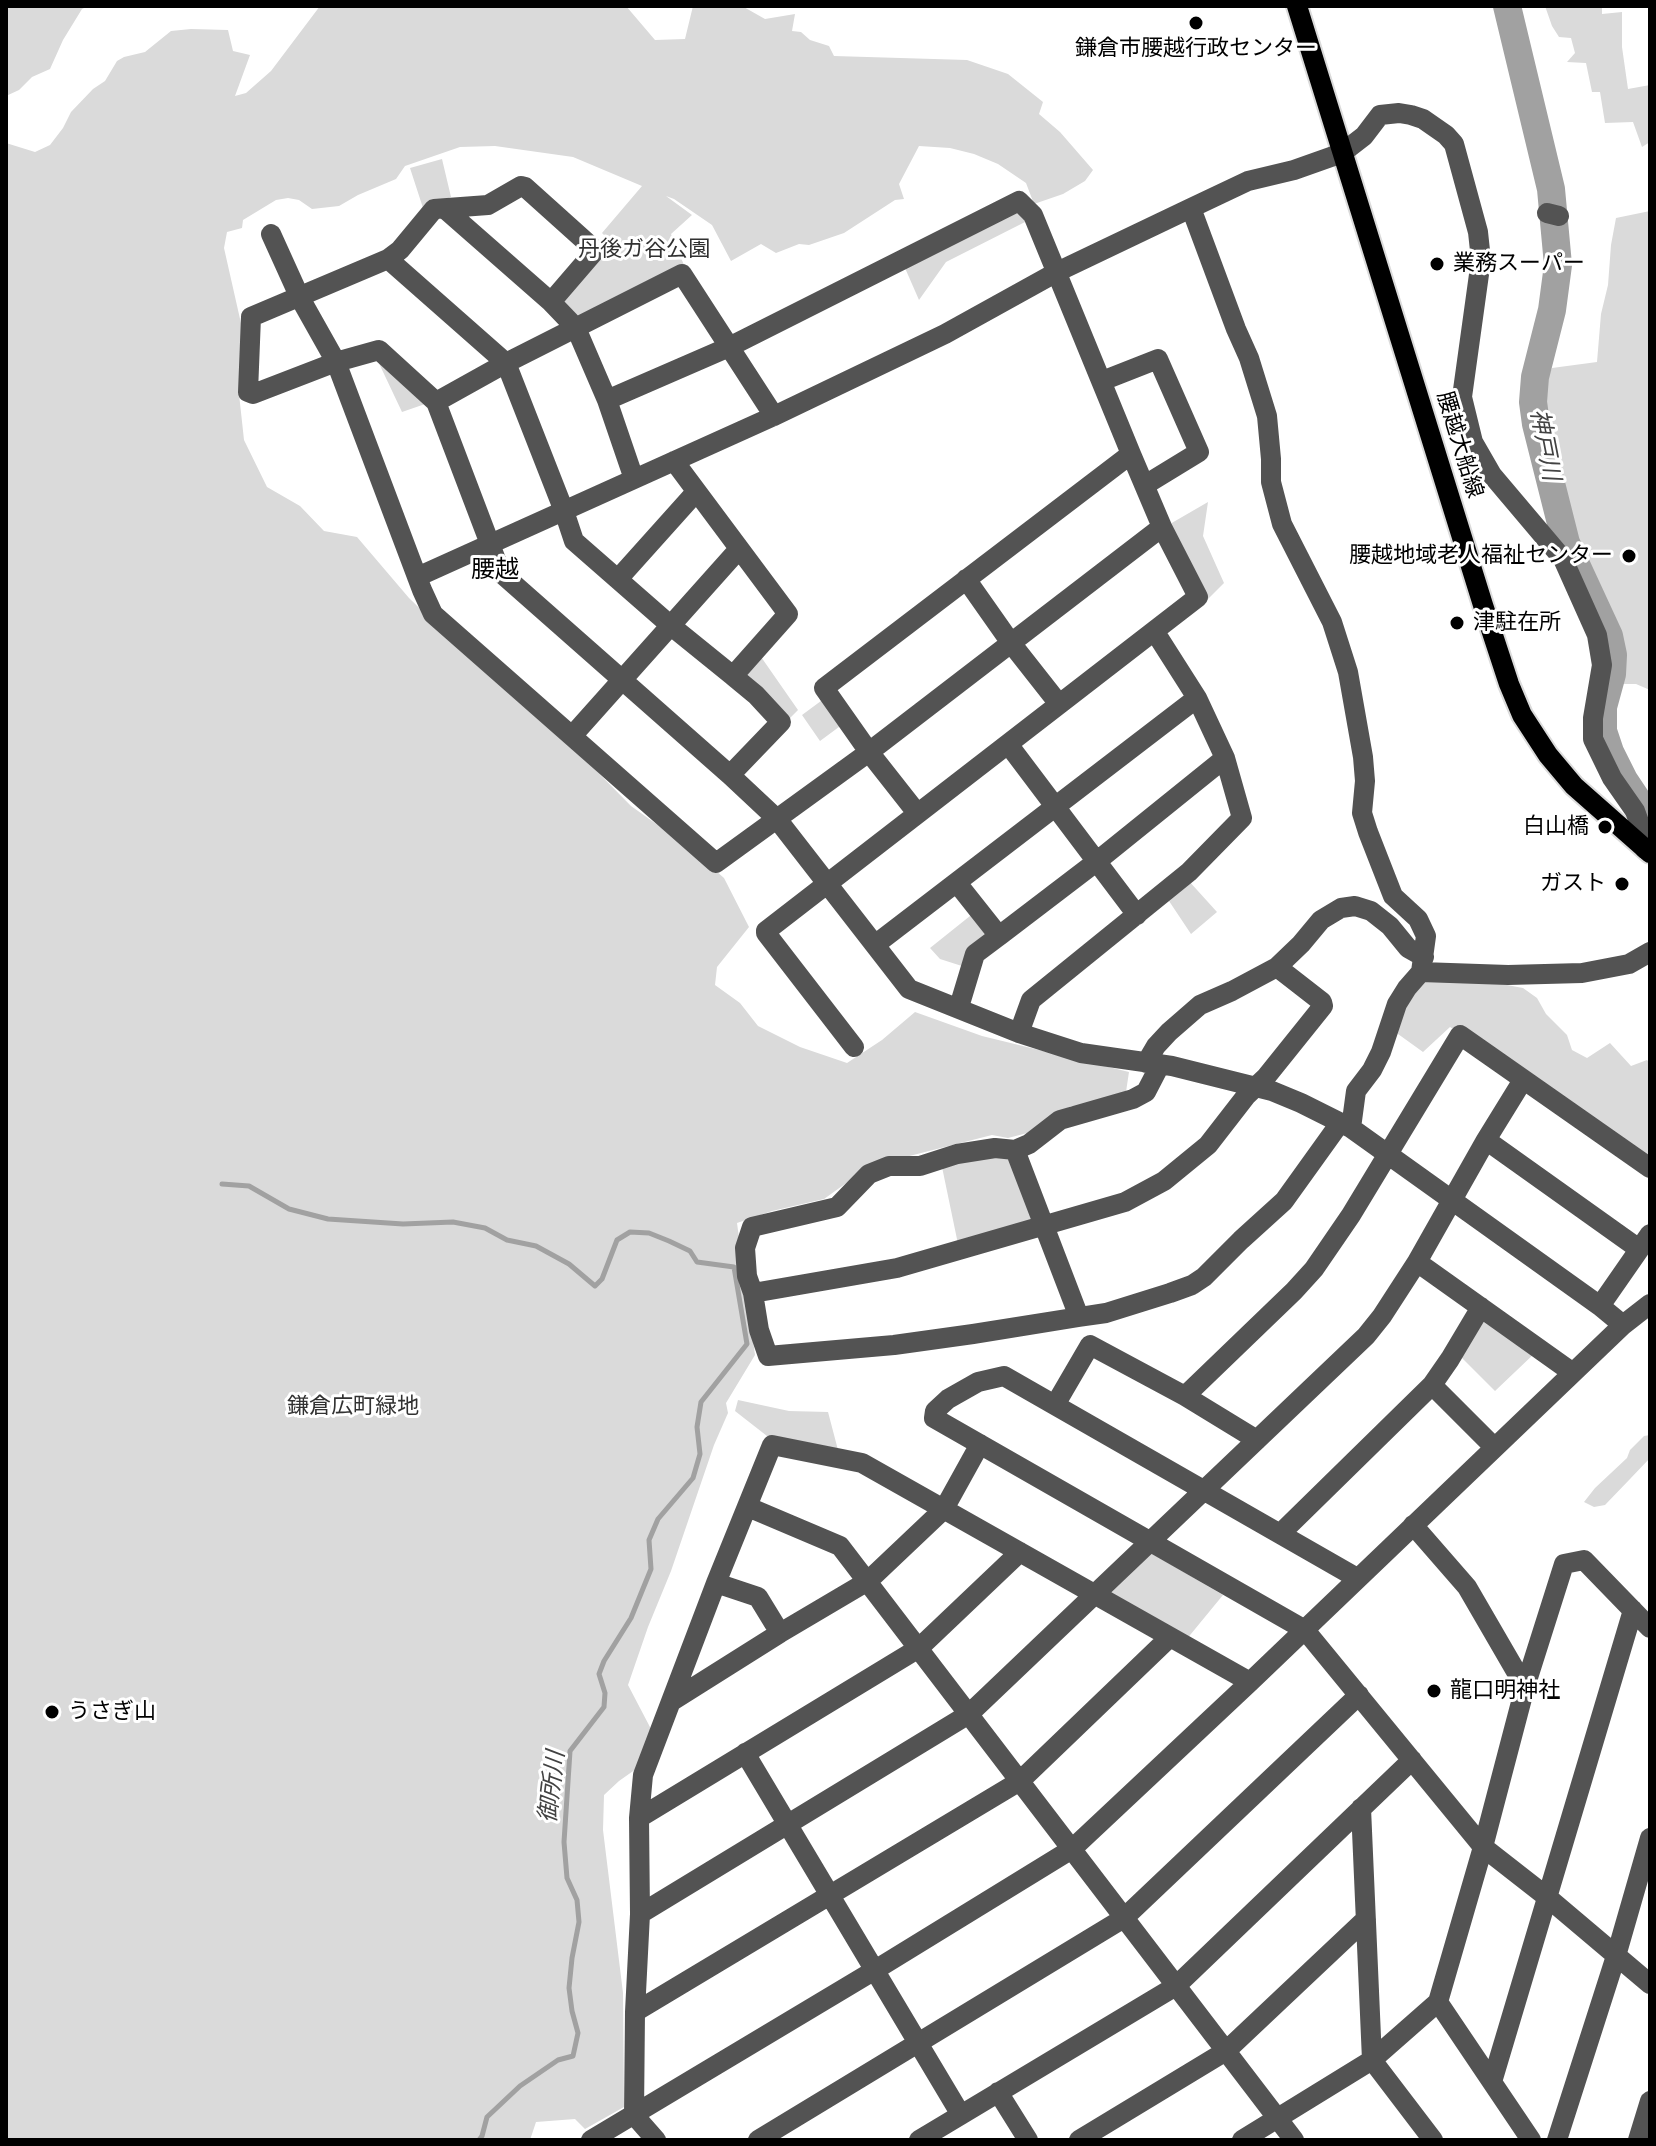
<!DOCTYPE html>
<meta charset="utf-8">
<style>
body{margin:0}
#map{position:relative;width:1656px;height:2146px;overflow:hidden;background:#fff;font-family:Signika,sans-serif}
canvas{display:block}
.frame{position:absolute;inset:0;border:8px solid #000;pointer-events:none}
</style>
<div id="map">
<canvas width="1656" height="2146"></canvas>
<div class="frame"></div>
</div>
<script>
const context = document.querySelector('canvas').getContext('2d');
context.lineJoin = 'round';
function fill(path, color) { context.fillStyle = color; context.fill(path, 'evenodd'); }
const toPath = rows => new Path2D(rows.map(r => 'M' + r).join(''));
function strokePath(path, color, width, dash) { context.strokeStyle = color; context.lineWidth = width; context.lineCap = dash ? 'butt' : 'round'; context.setLineDash(dash || []); context.stroke(path); }
function write(font, color, halo, rows, align = 'center') {
  context.font = font + ' Signika,"Noto Sans JP",sans-serif'; context.lineWidth = 6; context.setLineDash([]); context.textBaseline = 'middle'; context.strokeStyle = halo; context.fillStyle = color; for (const [text, x, y, turn = 0] of rows) {
    context.save(); context.translate(x, y); context.rotate((+turn || 0) * Math.PI / 180); context.textAlign = isNaN(turn) ? turn : align; if (halo) context.strokeText(text, 0, 0); context.fillText(text, 0, 0); context.restore();
  }
}
const green = toPath([
 [6,6,88,6,82,9,63,40,50,69,32,77,19,90,6,96],
 [320,6,626,6,655,40,685,39,693,6,742,6,765,19,795,14,792,31,801,32,810,40,829,46,834,56,967,60,1008,74,1043,102,1039,114,1060,132,1093,170,1085,181,1063,194,1034,204,1026,183,998,164,974,154,950,148,919,146,899,184,904,199,895,200,844,233,809,245,799,244,776,253,761,244,731,261,712,225,674,199,666,196,692,215,671,234,684,265,582,319,573,317,559,299,611,242,602,233,642,186,573,157,495,146,460,147,405,166,396,179,358,195,339,206,312,209,299,200,288,198,276,200,243,220,242,228,227,232,224,248,245,341,239,394,244,440,267,487,300,506,324,531,357,537,409,598,447,635,562,736,631,806,690,848,724,878,749,927,717,967,715,985,740,1003,758,1026,800,1047,847,1063,882,1040,915,1012,982,1036,1129,1072,1124,1105,1071,1106,1035,1131,1008,1138,992,1135,870,1166,824,1199,772,1211,737,1223,755,1355,726,1403,728,1413,714,1445,671,1571,648,1627,628,1685,651,1729,636,1769,619,1781,604,1795,603,1830,623,1993,624,2107,585,2129,575,2119,536,2122,530,2140,6,2140,6,143,35,152,50,145,63,128,71,112,93,89,105,81,117,61,124,57,145,52,171,31,191,29,228,30,233,51,250,55,235,96,246,93,271,71],
 [1545,6,1602,6,1602,14,1622,12,1622,47,1628,89,1650,85,1650,142,1642,147,1633,122,1605,123,1600,92,1592,92,1586,63,1567,62,1575,53,1571,38,1559,37,1552,26],
 [442,159,451,197,423,208,410,168],
 [1021,209,1027,221,946,262,919,300,905,268],
 [1650,211,1650,690,1636,684,1620,684,1620,667,1612,630,1566,523,1555,444,1544,398,1547,379,1552,368,1597,362,1601,314,1608,285,1611,245,1616,218],
 [376,357,428,403,402,412],
 [1208,502,1203,536,1224,583,1206,601,1170,524],
 [759,654,798,710,787,721,743,673],
 [825,698,843,724,820,741,802,715],
 [1188,880,1217,912,1191,934,1167,898],
 [975,912,989,929,965,967,940,959,930,948],
 [1426,970,1523,988,1537,998,1546,1014,1567,1035,1572,1050,1587,1058,1610,1043,1631,1066,1647,1060,1650,1063,1650,1162,1523,1073,1450,1027,1423,1052,1398,1034,1400,993],
 [969,1157,1012,1157,1032,1222,958,1244,942,1167],
 [1480,1316,1536,1352,1495,1391,1458,1354],
 [738,1400,789,1411,828,1412,838,1450,767,1436,735,1411],
 [1650,1435,1650,1458,1630,1479,1605,1505,1594,1507,1584,1502,1595,1488,1627,1458,1630,1450,1644,1436],
 [1151,1553,1223,1595,1186,1640,1111,1597,1110,1590]
]);
const stream = toPath([
 [222,1184,249,1186,289,1209,328,1219,403,1224,453,1222,485,1228,507,1240,536,1246,569,1264,595,1286,602,1279,617,1240,630,1232,649,1233,669,1241,690,1251,697,1262,734,1267,747,1344,701,1402,697,1427,700,1454,693,1478,658,1519,649,1540,651,1569,631,1618,604,1661,599,1674,605,1693,604,1707,570,1751,564,1842,567,1878,577,1900,579,1922,572,1958,569,1988,572,2011,578,2033,573,2056,558,2060,520,2086,487,2117,482,2136,479,2140]
]);
const river = toPath([
 [1507,6,1551,189,1558,265,1552,310,1535,377,1533,402,1536,424,1566,543,1609,636,1613,655,1612,674,1603,707,1603,731,1610,752,1624,780,1650,819]
]);
const minor = toPath([
 [1191,208,1236,329,1249,358,1267,416,1271,459,1271,482,1282,524,1332,622,1348,672,1363,757,1365,781,1362,813,1368,832,1393,896,1418,919,1426,936,1421,972,1407,988,1397,1004,1381,1052,1372,1070,1356,1091,1351,1128],
 [445,209,551,302,576,328,607,400,634,479],
 [1547,213,1559,216],
 [271,234,300,298,336,362,422,590,433,614,716,863,869,752,1162,527],
 [388,259,506,363,564,511,574,541,670,625,733,676],
 [551,302,594,252,594,249,525,187,521,186,488,205,434,209,400,250,388,259,251,317,248,392,253,394,336,362,379,350,436,402,501,573,730,775,777,819,909,989,1019,1033,1081,1053,1172,1066,1272,1091,1301,1103,1351,1128,1600,1306,1623,1325],
 [1102,381,1158,359,1199,452,1145,485],
 [607,400,729,347,1019,201,1033,215,1131,454,1162,527,1198,597,766,931,766,933,854,1047],
 [436,402,506,363,682,274,774,416],
 [674,461,788,614,733,676,756,695,781,722,730,775],
 [417,577,774,416,945,334,1057,272,1191,208,1248,181,1294,170,1342,153,1364,136,1380,115,1399,113,1411,115,1423,119,1446,135,1454,144,1478,232,1481,260,1462,397,1473,442,1492,475,1563,559,1597,635,1602,665,1593,718,1593,739,1612,778,1635,811,1639,822,1645,849],
 [618,579,696,492],
 [966,579,1011,643,1059,704],
 [572,736,739,549],
 [1008,744,1137,915],
 [917,813,869,752,824,688,1131,454],
 [957,883,999,936,1096,862,1225,758],
 [876,944,1197,698],
 [1421,972,1508,975,1582,973,1629,964,1650,952],
 [959,1007,975,954,999,936],
 [1019,1033,1031,1000,1189,872,1242,818,1225,758,1197,698,1155,632],
 [1146,1063,1156,1046,1169,1032,1200,1005,1232,991,1277,967,1301,944,1321,920,1341,908,1355,906,1371,911,1390,926,1408,948,1424,957],
 [1486,1140,1639,1249],
 [1015,1150,1029,1144,1060,1120,1133,1099,1146,1092,1160,1065],
 [1417,1262,1573,1373],
 [753,1293,897,1268,1125,1202,1164,1181,1208,1145,1246,1096,1266,1077,1323,1006,1322,1002,1277,967],
 [1600,1306,1650,1234],
 [1079,1317,1015,1150,995,1148,957,1154,920,1166,889,1166,869,1174,837,1207,752,1227,745,1248,747,1276,753,1293,759,1330,768,1356,894,1345,973,1334,1079,1317,1106,1313,1170,1293,1192,1285,1204,1277,1241,1240,1284,1201,1340,1123],
 [1432,1385,1494,1447],
 [1185,1396,1294,1291,1314,1269,1351,1215,1460,1035,1650,1168],
 [1055,1405,1090,1345,1185,1396,1257,1440],
 [748,1507,840,1546,1294,2140],
 [1413,1525,1467,1587,1525,1687],
 [1281,1533,1432,1385,1450,1359,1481,1307],
 [1357,1578,1004,1376,978,1382,948,1399,935,1411,934,1418,1305,1630,1483,1847,1547,1897,1650,1984],
 [716,1583,758,1597,780,1633],
 [672,1701,780,1633,868,1581,944,1509,980,1444],
 [745,1753,961,2115],
 [1361,1808,1372,2060,1433,2140],
 [639,1818,919,1648,1020,1552],
 [640,1914,969,1714,1366,1336,1382,1316,1417,1262,1486,1140,1523,1080],
 [1438,2002,1531,2140],
 [635,2012,1020,1781,1170,1637],
 [1492,2082,1633,1610],
 [998,2092,1028,2140],
 [591,2140,875,1970,1072,1849,1250,1682,1623,1325,1650,1304],
 [656,2140,634,2115,635,2012,640,1914,639,1818,643,1775,716,1583,772,1445,862,1463,1250,1682],
 [758,2140,1124,1918,1359,1695],
 [919,2140,1176,1986,1412,1760],
 [1079,2140,1226,2051,1366,1919],
 [1242,2140,1372,2060,1438,2002,1483,1847,1525,1687,1564,1564,1584,1560,1650,1628],
 [1557,2140,1616,1956,1650,1838],
 [1638,2140,1650,2101]
]);
const major = toPath([
 [1297,6,1483,605,1509,684,1522,715,1548,755,1574,786,1650,853]
]);
const markers = [
 [1196,23,8,"#000"],
 [1437,264,8,"#000"],
 [1629,556,8,"#000"],
 [1457,623,8,"#000"],
 [1605,827,8,"#000"],
 [1622,884,8,"#000"],
 [1434,1691,8,"#000"],
 [52,1712,8,"#000"]
];
const poiNames = [
 ["鎌倉市腰越行政センター",1196,49,"center"],
 ["業務スーパー",1453,264],
 ["腰越地域老人福祉センター",1613,556,"right"],
 ["津駐在所",1473,623],
 ["白山橋",1589,827,"right"],
 ["ガスト",1606,884,"right"],
 ["龍口明神社",1450,1691],
 ["うさぎ山",68,1712]
];
const parkNames = [
 ["丹後ガ谷公園",644,250],
 ["鎌倉広町緑地",353,1407]
];
const streetNames = [
 ["腰越大船線",1459,445,73]
];
const waterNames = [
 ["神戸川",1544,445,79],
 ["御所川",553,1787,-83]
];
const neighbourhoodNames = [
 ["腰越",495,571]
];
fill(green, '#dadada');
strokePath(stream, '#a1a1a1', 5);
strokePath(river, '#a1a1a1', 28);
strokePath(major, '#dbdbdb', 24);
strokePath(minor, '#535353', 20);
strokePath(major, '#000', 20);
for (const [x, y, r, color] of markers) { const dot = new Path2D(); dot.arc(x, y, r, 0, 2 * Math.PI); context.fillStyle = color; context.fill(dot); strokePath(dot, '#fff', 3); }
write('22px', '#000', '#fff', poiNames, 'left');
write('22px', '#313131', '#fff', parkNames);
write('22px', '#000', '#fff', streetNames);
write('italic 24px', '#424242', '#fff', waterNames);
write('24px', '#000', '#fff', neighbourhoodNames);
</script>
